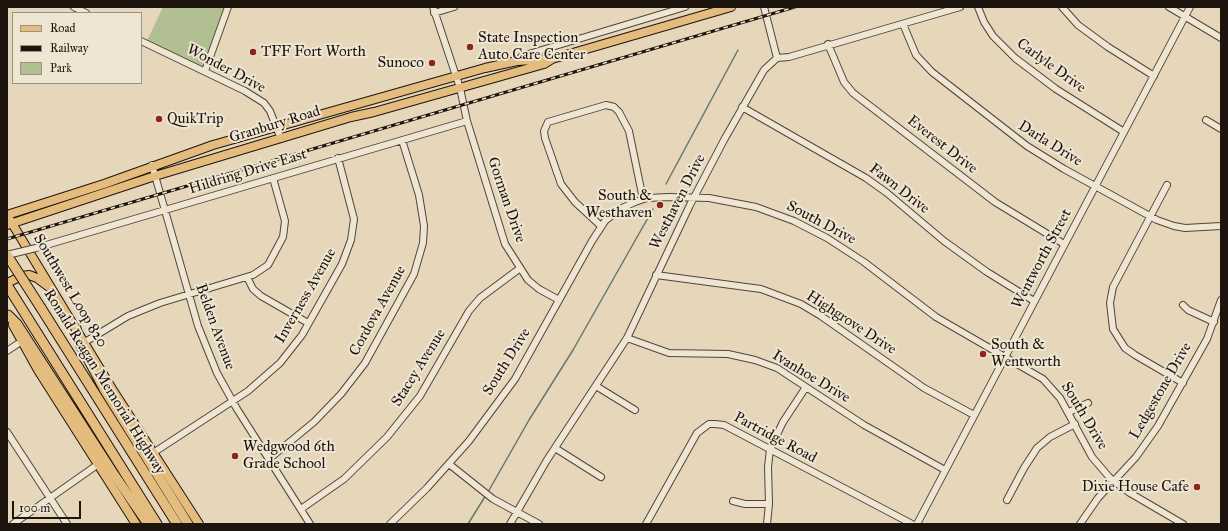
<!DOCTYPE html>
<style>
body{margin:0}
#map{position:relative;width:1228px;height:531px;overflow:hidden;background:#e6d7bb;font-family:"IM FELL Great Primer",serif}
canvas{display:block}
.frame{position:absolute;inset:0;border:8px solid #1e140e;pointer-events:none}
.legend{position:absolute;left:12px;top:12px;width:130px;height:72px;box-sizing:border-box;background:#efe5d3;border:1px solid #9b9184;margin:0;padding:5px 7px;list-style:none;font-size:12px;color:#1e140e}
.legend li{display:flex;align-items:center;gap:8px;height:20px}
.legend b{width:20px;border:1px solid #9b9184}
.scale{position:absolute;left:12px;top:501px;width:69px;height:18px;box-sizing:border-box;border:2px solid #1e140e;border-top:0;padding-left:5px;font-size:12px;line-height:14px;white-space:nowrap;color:#1e140e;-webkit-text-stroke:3px #efe5d3;paint-order:stroke}
</style>
<div id="map">
<canvas width="1228" height="531"></canvas>
<div class="frame"></div>
<ul class="legend">
<li><b style="height:5px;background:#e3bc7e"></b>Road</li>
<li><b style="height:5px;background:#1e140e"></b>Railway</li>
<li><b style="height:11px;background:#b2bf92"></b>Park</li>
</ul>
<div class="scale">100 m</div>
</div>
<script>
const context = document.querySelector('canvas').getContext('2d');
context.lineJoin = 'round';
function fill(path, color) { context.fillStyle = color; context.fill(path, 'evenodd'); }
const toPath = rows => new Path2D(rows.map(r => 'M' + r).join(''));
function strokePath(path, color, width, dash) { context.strokeStyle = color; context.lineWidth = width; context.lineCap = dash ? 'butt' : 'round'; context.setLineDash(dash || []); context.stroke(path); }
function write(font, color, halo, rows, align = 'center') {
  context.font = font + ' "IM FELL Great Primer",serif'; context.lineWidth = 4; context.setLineDash([]); context.textBaseline = 'middle'; context.strokeStyle = halo; context.fillStyle = color; for (const [text, x, y, turn = 0] of rows) {
    context.save(); context.translate(x, y); context.rotate((+turn || 0) * Math.PI / 180); context.textAlign = isNaN(turn) ? turn : align; if (halo) context.strokeText(text, 0, 0); context.fillText(text, 0, 0); context.restore();
  }
}
const green = toPath([
 [163,7,224,7,202,68,146,43]
]);
const stream = toPath([
 [666,184,738,50],
 [488,492,529,420,573,350,653,209],
 [468,524,486,495]
]);
const minor = toPath([
 [74,7,86,13],
 [433,7,460,88,467,121,505,244,528,280,539,289,559,300],
 [764,7,777,58],
 [978,7,984,22,993,36,1015,58,1056,89,1124,132],
 [1062,7,1078,25,1108,47,1154,76],
 [1169,7,1221,38],
 [434,13,454,7],
 [903,24,916,55,932,72,1027,146,1064,169,1157,220,1174,226,1185,228,1221,226],
 [141,41,245,91,264,103,270,111,281,139],
 [828,44,844,82,853,93,995,202,1064,244],
 [517,61,522,56,685,7],
 [205,71,228,7],
 [742,107,866,178,887,193,944,241,987,272,1034,301],
 [1206,120,1221,129],
 [152,165,198,326,217,373,237,409,310,524],
 [1167,185,1113,287,1110,303,1113,329,1125,348,1135,355,1183,383],
 [601,226,575,202,561,184,545,138,544,131,548,122,606,105,614,107,619,112,629,131,643,199],
 [36,248,467,121],
 [656,275,761,289,801,304,821,316,924,388,974,415],
 [247,277,253,289,261,296,308,323],
 [1183,305,1188,310,1214,322],
 [627,338,669,353,728,354,755,360,777,368,864,425,945,470],
 [85,342,128,316,160,303,253,275,268,265,283,237,285,221,273,178],
 [7,351,22,341],
 [596,386,635,410],
 [1069,412,1088,403],
 [7,432,67,524],
 [555,448,601,477],
 [153,453,248,391,280,363,302,335,342,264,351,240,354,219,338,158],
 [269,459,314,422,341,394,365,363,414,274,423,243,424,226,419,195,402,140],
 [449,464,493,499,539,524],
 [1007,500,1024,468,1037,448,1050,437,1075,424],
 [733,501,745,504,769,504],
 [301,509,344,479,387,437,420,396,469,311,480,298,519,269],
 [13,524,97,465],
 [390,524,427,488,469,441,515,379,592,241,605,221,620,209,635,202,647,198,669,197,709,198,756,207,794,221,827,238,864,262,936,317,1043,379,1060,398,1092,457,1110,478,1130,493,1183,524],
 [510,524,547,460,627,338,690,205,724,140,764,70,777,58,789,57,960,7],
 [646,524,697,433,709,424,715,424,724,425,912,524],
 [767,524,769,504,768,467,770,449,783,422,806,387],
 [917,524,1190,7],
 [1080,524,1098,498,1136,457,1158,426,1207,339,1221,300]
]);
const major = toPath([
 [7,215,104,184,213,145,485,68,517,61,551,59],
 [10,220,114,392,199,524],
 [7,225,155,176,351,117,374,112,544,64,552,59,731,7],
 [7,283,22,276,29,275,37,278,49,287],
 [13,325,38,370,136,524]
]);
const highway = toPath([
 [7,285,157,524],
 [41,308,177,524],
 [8,315,17,324,113,473,148,524],
 [76,328,78,340,104,389,188,524]
]);
const rail = toPath([
 [7,239,795,7]
]);
const minorBridge = toPath([
 [7,255,36,248]
]);
const highwayBridge = toPath([
 [7,255,41,308]
]);
const markers = [
 [470,47,4,"#8f2418"],
 [253,52,4,"#8f2418"],
 [432,63,4,"#8f2418"],
 [159,119,4,"#8f2418"],
 [660,205,4,"#8f2418"],
 [983,354,4,"#8f2418"],
 [235,456,4,"#8f2418"],
 [1197,487,4,"#8f2418"]
];
const poiNames = [
 ["State Inspection",478,38],
 ["Auto Care Center",478,55],
 ["TFF Fort Worth",261,52],
 ["Sunoco",424,63,"right"],
 ["QuikTrip",167,119],
 ["South &",652,196,"right"],
 ["Westhaven",652,213,"right"],
 ["South &",991,345],
 ["Wentworth",991,362],
 ["Wedgwood 6th",243,447],
 ["Grade School",243,464],
 ["Dixie House Cafe",1189,487,"right"]
];
const streetNames = [
 ["Carlyle Drive",1051,66,36],
 ["Wonder Drive",226,69,28],
 ["Granbury Road",275,125,-17],
 ["Darla Drive",1050,144,32],
 ["Everest Drive",942,145,38],
 ["Hildring Drive East",248,172,-17],
 ["Fawn Drive",899,189,38],
 ["Gorman Drive",506,200,71],
 ["Westhaven Drive",678,202,-63],
 ["South Drive",821,223,28],
 ["Wentworth Street",1042,259,-62],
 ["Southwest Loop 820",70,291,59],
 ["Inverness Avenue",306,296,-60],
 ["Cordova Avenue",378,311,-61],
 ["Highgrove Drive",851,323,33],
 ["Belden Avenue",215,327,70],
 ["South Drive",507,362,-58],
 ["Stacey Avenue",419,368,-58],
 ["Ivanhoe Drive",811,377,31],
 ["Ronald Reagan Memorial Highway",104,382,58],
 ["Ledgestone Drive",1161,391,-60],
 ["South Drive",1084,416,59],
 ["Partridge Road",775,438,28]
];
fill(green, '#b2bf92');
strokePath(stream, '#667870', 1.5);
strokePath(minor, '#504539', 8);
strokePath(major, '#1e140e', 10);
strokePath(highway, '#1e140e', 11);
strokePath(minor, '#efe5d3', 6);
strokePath(major, '#e3bc7e', 8);
strokePath(highway, '#e3bc7e', 9);
strokePath(rail, '#1e140e', 3);
strokePath(rail, '#efe5d3', 1.5, [4.5]);
strokePath(minorBridge, '#504539', 8, []);
strokePath(highwayBridge, '#1e140e', 11, []);
strokePath(minorBridge, '#efe5d3', 6);
strokePath(highwayBridge, '#e3bc7e', 9);
for (const [x, y, r, color] of markers) { const dot = new Path2D(); dot.arc(x, y, r, 0, 2 * Math.PI); context.fillStyle = color; context.fill(dot); strokePath(dot, '#efe5d3', 1.5); }
write('15px', '#1e140e', '#efe5d3', poiNames, 'left');
write('15px', '#1e140e', '#efe5d3', streetNames);
</script>
